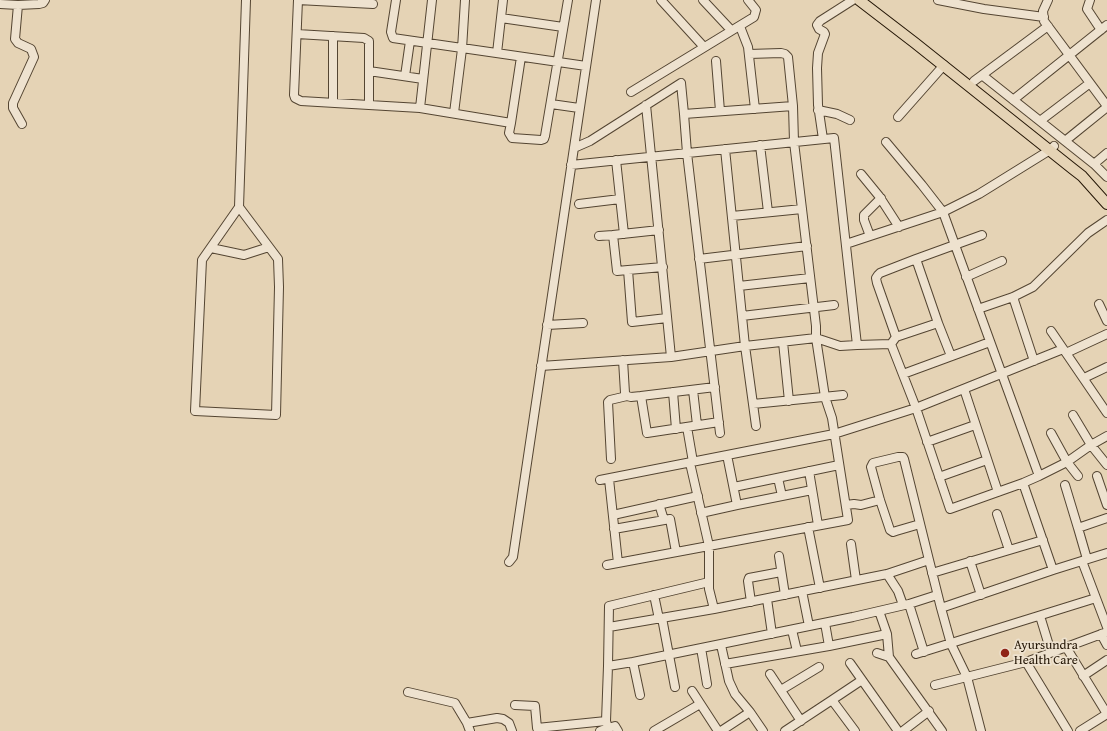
<!DOCTYPE html>
<style>
body{margin:0}
canvas{display:block;background:#e5d3b5}
</style>
<canvas width="1107" height="731"></canvas>
<script>
const context = document.querySelector('canvas').getContext('2d');
context.lineJoin = 'round';
const toPath = rows => new Path2D(rows.map(r => 'M' + r).join(''));
function strokePath(path, color, width, dash) { context.strokeStyle = color; context.lineWidth = width; context.lineCap = dash ? 'butt' : 'round'; context.setLineDash(dash || []); context.stroke(path); }
function write(font, color, halo, rows, align = 'center') {
  context.font = font + ' "Gentium Book Plus",serif'; context.lineWidth = 3.5; context.setLineDash([]); context.textBaseline = 'middle'; context.strokeStyle = halo; context.fillStyle = color; for (const [text, x, y, turn = 0] of rows) {
    context.save(); context.translate(x, y); context.rotate((+turn || 0) * Math.PI / 180); context.textAlign = isNaN(turn) ? turn : align; if (halo) context.strokeText(text, 0, 0); context.fillText(text, 0, 0); context.restore();
  }
}
const minor = toPath([
 [396,0,391,32,393,38,586,66],
 [432,0,420,108,511,123,521,57],
 [661,0,704,47],
 [703,0,731,30],
 [938,0,984,9,1044,17],
 [1048,0,1043,11,1044,21,1107,106],
 [1090,0,1087,9,1101,30],
 [0,4,18,5,15,39,18,43,31,49,34,57,13,103,13,108,22,124],
 [373,4,298,0,294,95,295,98,301,101,420,108],
 [18,5,39,4,43,3,45,0],
 [501,18,563,27],
 [741,29,748,47,755,109],
 [297,34,364,38,369,41,369,105],
 [333,36,333,103],
 [497,53,503,0],
 [749,54,781,53,785,54,788,57,793,106],
 [716,61,720,111],
 [369,71,423,79],
 [982,75,1094,164,1107,177],
 [405,76,410,41],
 [974,81,1048,26],
 [631,92,754,17,756,10,748,0],
 [1013,100,1107,25],
 [551,104,579,108],
 [646,105,671,357],
 [818,110,837,114,850,120],
 [454,113,462,49,465,0],
 [898,117,944,65],
 [1040,121,1090,83],
 [511,123,509,133,512,138,541,140,544,139,545,136,568,0],
 [823,139,818,105,817,68,818,53,825,34,824,32,819,29,817,25,820,21,853,0],
 [1065,141,1107,107],
 [760,145,768,212],
 [574,148,590,141,681,83,684,114],
 [725,149,745,346,756,426],
 [616,160,624,234],
 [1094,164,1107,153],
 [861,174,879,196,899,227],
 [579,204,620,199],
 [239,207,278,259,279,287,276,415,195,411,202,260,239,207],
 [239,207,246,0],
 [732,216,802,209],
 [599,236,613,235],
 [870,236,864,220,864,215,881,198],
 [846,244,943,212,922,185,886,142],
 [211,248,244,255,269,247],
 [699,259,807,246],
 [663,267,628,270,632,322,667,318],
 [628,270,617,271,613,235,659,230],
 [966,277,1002,261],
 [739,286,810,278],
 [1013,297,1034,361],
 [1099,304,1107,321],
 [978,309,1013,297,1033,287,1088,233,1107,220],
 [742,316,834,305],
 [938,323,951,356],
 [547,325,583,323],
 [1051,331,1107,413],
 [896,337,938,323,916,259],
 [783,342,789,401],
 [891,344,896,337,877,283,876,278,878,275,880,273,916,259,982,235],
 [857,345,891,344,916,408,950,509,1023,483,1039,476,1067,462,1091,445,1107,436],
 [1066,353,1107,334],
 [623,360,625,393,627,396,631,397,641,396],
 [541,366,671,357,745,346,816,338,840,346,857,345,834,138,571,165],
 [903,374,990,342],
 [1084,378,1107,367],
 [715,387,641,396,647,433,719,422],
 [964,389,998,492],
 [693,390,697,425],
 [673,392,676,429],
 [753,404,843,395],
 [1073,415,1091,445,1107,465],
 [687,427,693,462],
 [1051,433,1067,462,1078,476],
 [927,442,975,425],
 [611,459,608,402,610,400,627,396],
 [809,471,818,525],
 [1039,476,943,212,979,194,1050,150,1054,146],
 [1097,476,1107,505],
 [939,477,987,460],
 [778,478,782,496],
 [609,479,618,563],
 [600,480,834,434,916,408,1063,349],
 [1065,485,1078,528],
 [734,487,839,465],
 [659,504,664,520],
 [737,505,812,490],
 [846,505,854,504,861,505,880,500],
 [701,513,737,505,727,455],
 [997,514,1009,550],
 [613,515,698,496],
 [808,527,820,588],
 [614,529,670,519,676,552],
 [851,544,856,580],
 [779,556,785,595],
 [1087,559,1078,528,1107,518],
 [929,560,941,608,1053,570,1023,483],
 [970,561,981,595],
 [1082,561,1107,627],
 [509,562,513,557,596,0],
 [607,565,848,520,832,418,825,397,816,338,816,326,794,142,793,106,684,114,687,153,720,433],
 [1053,570,1107,553],
 [932,573,1043,540],
 [887,574,898,591,903,605],
 [802,591,809,626],
 [654,595,659,619],
 [767,599,772,634],
 [751,602,748,581,749,578,781,572],
 [909,604,924,652],
 [941,608,951,644,967,677,981,731],
 [714,609,887,574,929,560,904,459,903,457,898,457,873,463,871,467,880,500,890,530,893,532,896,531,920,524],
 [1040,616,1051,652],
 [662,618,675,687],
 [825,623,829,646],
 [609,627,714,609,709,589,709,546,690,463],
 [792,630,797,651],
 [1101,634,1107,645],
 [721,645,729,681,735,694,750,712,721,731],
 [1066,647,1107,714],
 [701,648,707,684],
 [877,653,889,657,887,634,879,611],
 [916,654,1096,598],
 [889,657,942,731],
 [633,662,640,695],
 [1026,662,1068,731],
 [850,663,862,680],
 [725,664,829,646,887,634],
 [608,666,609,606,709,582],
 [770,674,801,721],
 [1083,676,1107,660],
 [935,685,1026,662,1107,632],
 [781,690,819,667],
 [692,691,718,731],
 [408,692,455,703,467,723,497,718,503,719,509,723,512,731],
 [832,700,862,680,898,731],
 [515,705,535,706,537,728,606,721,608,666,633,662,853,617,909,604,937,595],
 [750,712,763,731],
 [606,721,608,728,615,726,618,731],
 [467,723,470,731],
 [600,731,608,728],
 [654,731,700,704],
 [785,731,832,700,855,731],
 [903,731,929,711],
 [1080,731,1107,714]
]);
const major = toPath([
 [859,0,915,43,1073,169,1082,176,1107,204]
]);
const markers = [
 [1005,653,5,"#8f2418"]
];
const poiNames = [
 ["Ayursundra",1014,646],
 ["Health Care",1014,661]
];
strokePath(minor, '#544532', 10);
strokePath(major, '#241606', 12);
strokePath(minor, '#eee2cf', 8);
strokePath(major, '#e5d3b5', 10);
for (const [x, y, r, color] of markers) { const dot = new Path2D(); dot.arc(x, y, r, 0, 2 * Math.PI); context.fillStyle = color; context.fill(dot); strokePath(dot, '#eee2cf', 1.5); }
write('13px', '#241606', '#eee2cf', poiNames, 'left');
</script>
